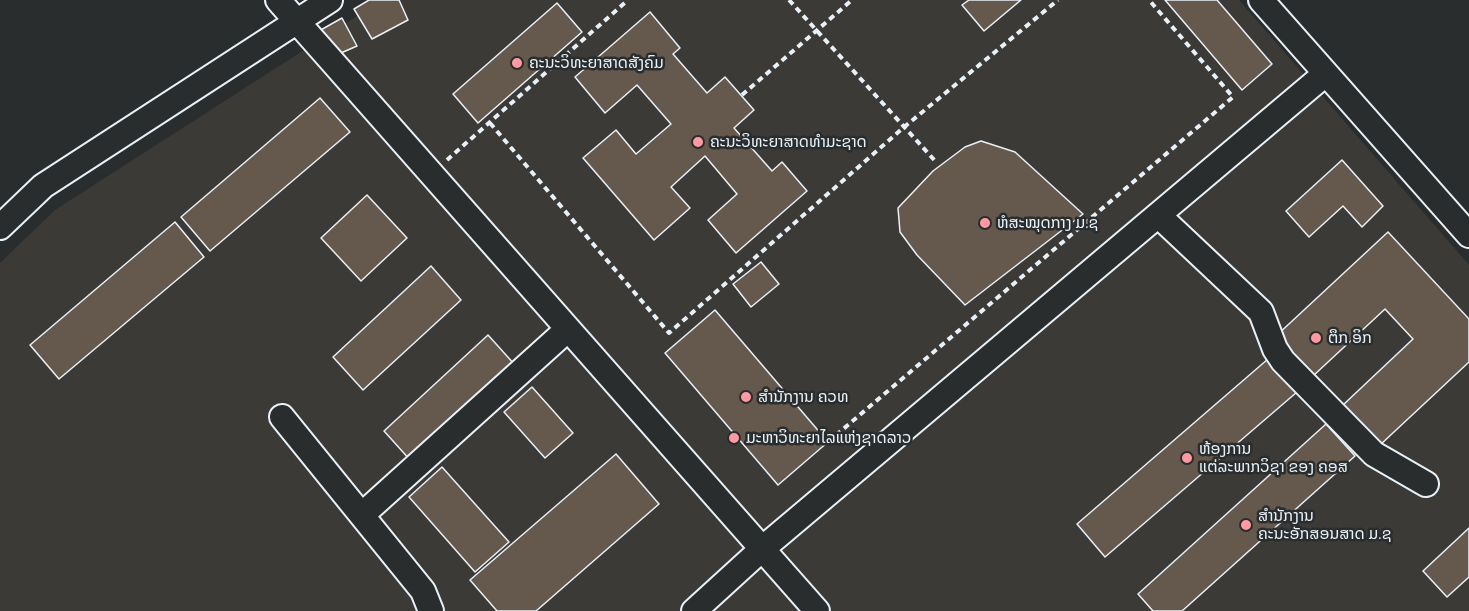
<!DOCTYPE html>
<meta charset="utf-8">
<style>
body{margin:0}
canvas{display:block;background:#2a2d2e}
</style>
<canvas width="1469" height="611"></canvas>
<script>
const context = document.querySelector('canvas').getContext('2d');
context.lineJoin = 'round';
function fill(path, color) { context.fillStyle = color; context.fill(path, 'evenodd'); }
const toPath = rows => new Path2D(rows.map(r => 'M' + r).join(''));
function strokePath(path, color, width, dash) { context.strokeStyle = color; context.lineWidth = width; context.lineCap = dash ? 'butt' : 'round'; context.setLineDash(dash || []); context.stroke(path); }
function write(font, color, halo, rows, align = 'center') {
  context.font = font + ' Delius,"Noto Sans Lao",sans-serif'; context.lineWidth = 5; context.setLineDash([]); context.textBaseline = 'middle'; context.strokeStyle = halo; context.fillStyle = color; for (const [text, x, y, turn = 0] of rows) {
    context.save(); context.translate(x, y); context.rotate((+turn || 0) * Math.PI / 180); context.textAlign = isNaN(turn) ? turn : align; if (halo) context.strokeText(text, 0, 0); context.fillText(text, 0, 0); context.restore();
  }
}
const built = toPath([
 [382,0,1239,0,1469,265,1469,611,0,611,0,263,55,210]
]);
const building = toPath([
 [369,0,399,0,408,20,372,39,354,9,369,0],
 [969,0,1021,0,984,31,962,5,969,0],
 [1165,0,1217,0,1272,64,1242,90,1165,0],
 [557,3,582,32,478,123,453,94,557,3],
 [650,12,680,48,673,54,707,93,725,77,754,110,734,128,772,171,782,162,807,191,736,253,708,220,737,194,705,156,671,187,690,208,654,240,583,158,616,130,636,154,671,124,637,85,605,113,575,77,650,12],
 [342,18,357,46,334,56,319,31,342,18],
 [320,98,350,132,210,251,181,217,320,98],
 [981,141,1015,152,1083,214,965,305,917,255,900,232,898,208,933,171,965,147,981,141],
 [1342,160,1383,206,1362,227,1343,206,1309,237,1286,211,1342,160],
 [367,195,407,238,361,281,321,238,367,195],
 [175,222,204,257,59,379,30,345,175,222],
 [1388,232,1469,319,1469,362,1380,445,1343,405,1413,339,1385,309,1313,376,1276,336,1388,232],
 [761,262,779,284,751,307,733,284,761,262],
 [431,266,461,300,363,390,333,357,431,266],
 [715,310,828,442,778,485,665,353,715,310],
 [488,335,515,365,411,461,384,431,488,335],
 [1268,359,1297,392,1105,557,1077,524,1268,359],
 [532,387,573,433,545,458,504,412,532,387],
 [1326,424,1355,456,1182,611,1153,611,1138,594,1326,424],
 [616,454,659,504,536,611,497,611,470,580,616,454],
 [442,467,509,542,475,572,409,497,442,467],
 [1469,528,1469,577,1447,597,1423,571,1469,528]
]);
const path = toPath([
 [789,0,937,163],
 [742,95,852,0],
 [490,123,669,333,903,128,1058,0],
 [447,160,628,0],
 [828,442,1233,97,1149,0]
]);
const minor = toPath([
 [278,0,817,611],
 [1261,0,1469,235],
 [1158,215,1261,312,1275,349,1283,361,1374,454,1426,484],
 [0,227,43,186,330,0],
 [282,417,423,591,431,611],
 [363,514,568,329],
 [694,611,762,549,1324,75]
]);
const markers = [
 [517,63,6,"#ff9aa2"],
 [698,142,6,"#ff9aa2"],
 [985,223,6,"#ff9aa2"],
 [1316,338,6,"#ff9aa2"],
 [746,397,6,"#ff9aa2"],
 [734,438,6,"#ff9aa2"],
 [1187,458,6,"#ff9aa2"],
 [1246,525,6,"#ff9aa2"]
];
const poiNames = [
 ["ຄະນະວິທະຍາສາດສັງຄົມ",529,63],
 ["ຄະນະວິທະຍາສາດທຳມະຊາດ",710,142],
 ["ຫໍສະໝຸດກາງ ມ.ຊ",997,223],
 ["ຕຶກ ອິກ",1328,338],
 ["ສຳນັກງານ ຄວທ",758,397],
 ["ມະຫາວິທະຍາໄລແຫ່ງຊາດລາວ",746,438],
 ["ຫ້ອງການ",1199,449],
 ["ແຕ່ລະພາກວິຊາ ຂອງ ຄອສ",1199,467],
 ["ສໍານັກງານ",1258,516],
 ["ຄະນະອັກສອນສາດ ມ.ຊ",1258,534]
];
fill(built, '#3c3a37');
fill(building, '#65584c');
strokePath(building, '#e8f1f8', 1.5);
strokePath(minor, '#e8f1f8', 28);
strokePath(path, '#e8f1f8', 4, [6, 4.5]);
strokePath(minor, '#2a2d2e', 24);
for (const [x, y, r, color] of markers) { const dot = new Path2D(); dot.arc(x, y, r, 0, 2 * Math.PI); context.fillStyle = color; context.fill(dot); strokePath(dot, '#2a2d2e', 2); }
write('16px', '#e8f1f8', '#2a2d2e', poiNames, 'left');
</script>
